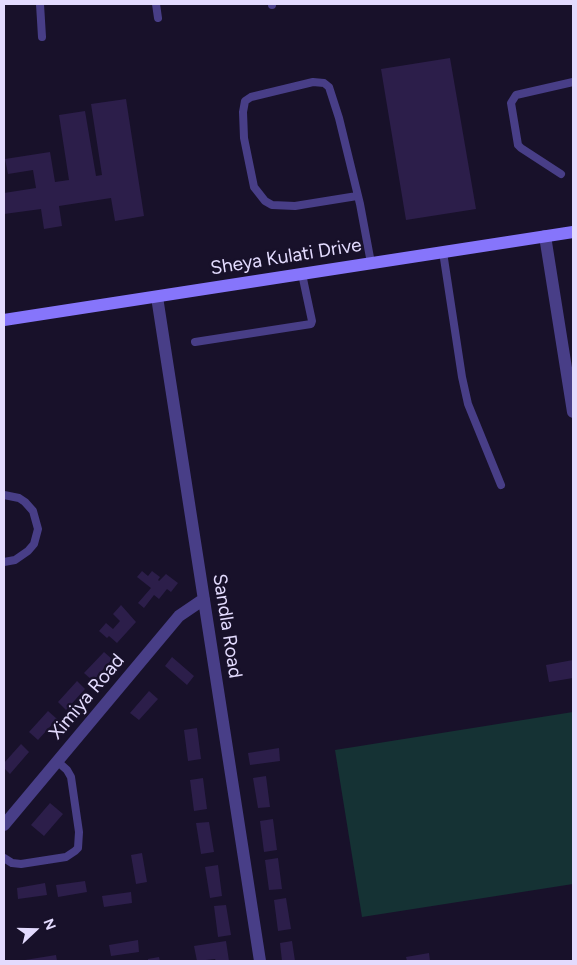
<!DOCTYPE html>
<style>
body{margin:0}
#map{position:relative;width:577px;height:965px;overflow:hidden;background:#18112a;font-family:Figtree,sans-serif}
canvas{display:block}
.frame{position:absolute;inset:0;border:5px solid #e3dbfe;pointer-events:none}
.north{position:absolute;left:10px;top:905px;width:50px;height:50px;-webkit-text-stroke:4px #18112a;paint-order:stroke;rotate:69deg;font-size:14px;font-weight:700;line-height:20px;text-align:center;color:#e3dbfe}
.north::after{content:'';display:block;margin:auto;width:18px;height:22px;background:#e3dbfe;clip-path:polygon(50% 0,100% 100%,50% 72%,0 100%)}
</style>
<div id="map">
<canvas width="577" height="965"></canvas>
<div class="frame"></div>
<div class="north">N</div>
</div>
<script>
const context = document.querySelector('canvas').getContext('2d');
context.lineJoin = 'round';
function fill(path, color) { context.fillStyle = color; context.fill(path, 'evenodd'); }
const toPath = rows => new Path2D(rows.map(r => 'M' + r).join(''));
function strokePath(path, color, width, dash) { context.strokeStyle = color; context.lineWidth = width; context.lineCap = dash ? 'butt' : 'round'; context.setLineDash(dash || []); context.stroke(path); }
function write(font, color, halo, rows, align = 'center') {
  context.font = font + ' Figtree,sans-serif'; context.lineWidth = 5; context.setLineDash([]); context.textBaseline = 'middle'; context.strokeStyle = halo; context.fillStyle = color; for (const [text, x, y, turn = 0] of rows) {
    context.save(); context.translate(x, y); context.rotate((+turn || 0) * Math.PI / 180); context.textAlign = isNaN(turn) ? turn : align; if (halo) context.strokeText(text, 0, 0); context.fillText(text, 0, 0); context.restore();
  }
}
const green = toPath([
 [573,712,573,884,362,917,335,750]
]);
const building = toPath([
 [450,58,476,209,406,220,381,69],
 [126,99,144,216,115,221,111,198,59,206,62,226,44,229,41,209,4,214,4,193,36,188,33,170,8,174,5,159,50,152,55,182,69,180,59,115,85,111,96,176,102,175,91,104],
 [142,571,148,576,152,571,160,577,158,580,159,581,166,574,178,583,171,592,167,589,159,599,154,595,144,608,138,603,151,588,137,577],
 [121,605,136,622,117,643,109,636,107,638,99,631,106,623,113,629,120,621,113,614],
 [104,652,112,659,93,681,84,673],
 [172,657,194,676,187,685,165,666],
 [573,660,573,678,549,682,546,665],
 [77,681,85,689,66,710,58,702],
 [149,691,158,699,139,720,130,713],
 [48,711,57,719,38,740,29,732],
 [197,728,201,759,188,761,184,730],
 [21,744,29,752,10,774,4,768,4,763],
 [279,748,280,761,250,765,248,753],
 [266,776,270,807,258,808,253,778],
 [203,778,207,809,194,811,190,780],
 [50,803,63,814,44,836,31,825],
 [273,819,277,850,264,852,260,821],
 [209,822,214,852,201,854,196,823],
 [142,853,147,882,136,884,131,855],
 [278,858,282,889,269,890,265,860],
 [218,865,222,896,210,898,205,867],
 [85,881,87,892,58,897,56,885],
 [45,883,47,895,18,899,17,888],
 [131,892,132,903,104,907,102,896],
 [286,898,291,929,278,931,274,900],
 [226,905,231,935,218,937,214,906],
 [138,940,139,952,111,956,109,945],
 [226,941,229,961,216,961,215,959,197,961,194,946],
 [292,941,295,961,282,961,280,943],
 [429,953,430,961,407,961,406,957],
 [56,955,57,961,25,961,25,960],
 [159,957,160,961,148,961,148,959]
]);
const lane = toPath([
 [40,4,42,37],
 [156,4,158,18],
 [272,4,272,5],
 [561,174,521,148,518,145,511,103,516,95,573,82],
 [357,196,295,206,272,205,265,201,254,187,244,138,243,112,245,101,251,97,313,82,324,83,329,87,339,118,360,204,371,263],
 [443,252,462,377,468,404,501,485],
 [195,342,311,324,312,321,302,274],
 [4,495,19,498,25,502,33,511,38,529,34,544,28,551,15,560,4,562],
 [4,858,12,863,21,864,66,857,75,851,78,848,79,832,71,777,67,770,57,761]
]);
const street = toPath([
 [545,236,573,412],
 [157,297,260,961],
 [4,825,179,616,204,599]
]);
const secondary = toPath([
 [4,320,573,232]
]);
const streetNames = [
 ["Sheya Kulati Drive",286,257,-9],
 ["Sandla Road",227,626,81],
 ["Ximiya Road",87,697,-50]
];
fill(green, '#153234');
fill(building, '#2c1e4a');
strokePath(lane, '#483e87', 8);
strokePath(street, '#483e87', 12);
strokePath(secondary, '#8675fb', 12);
write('19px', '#e3dbfe', '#18112a', streetNames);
</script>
